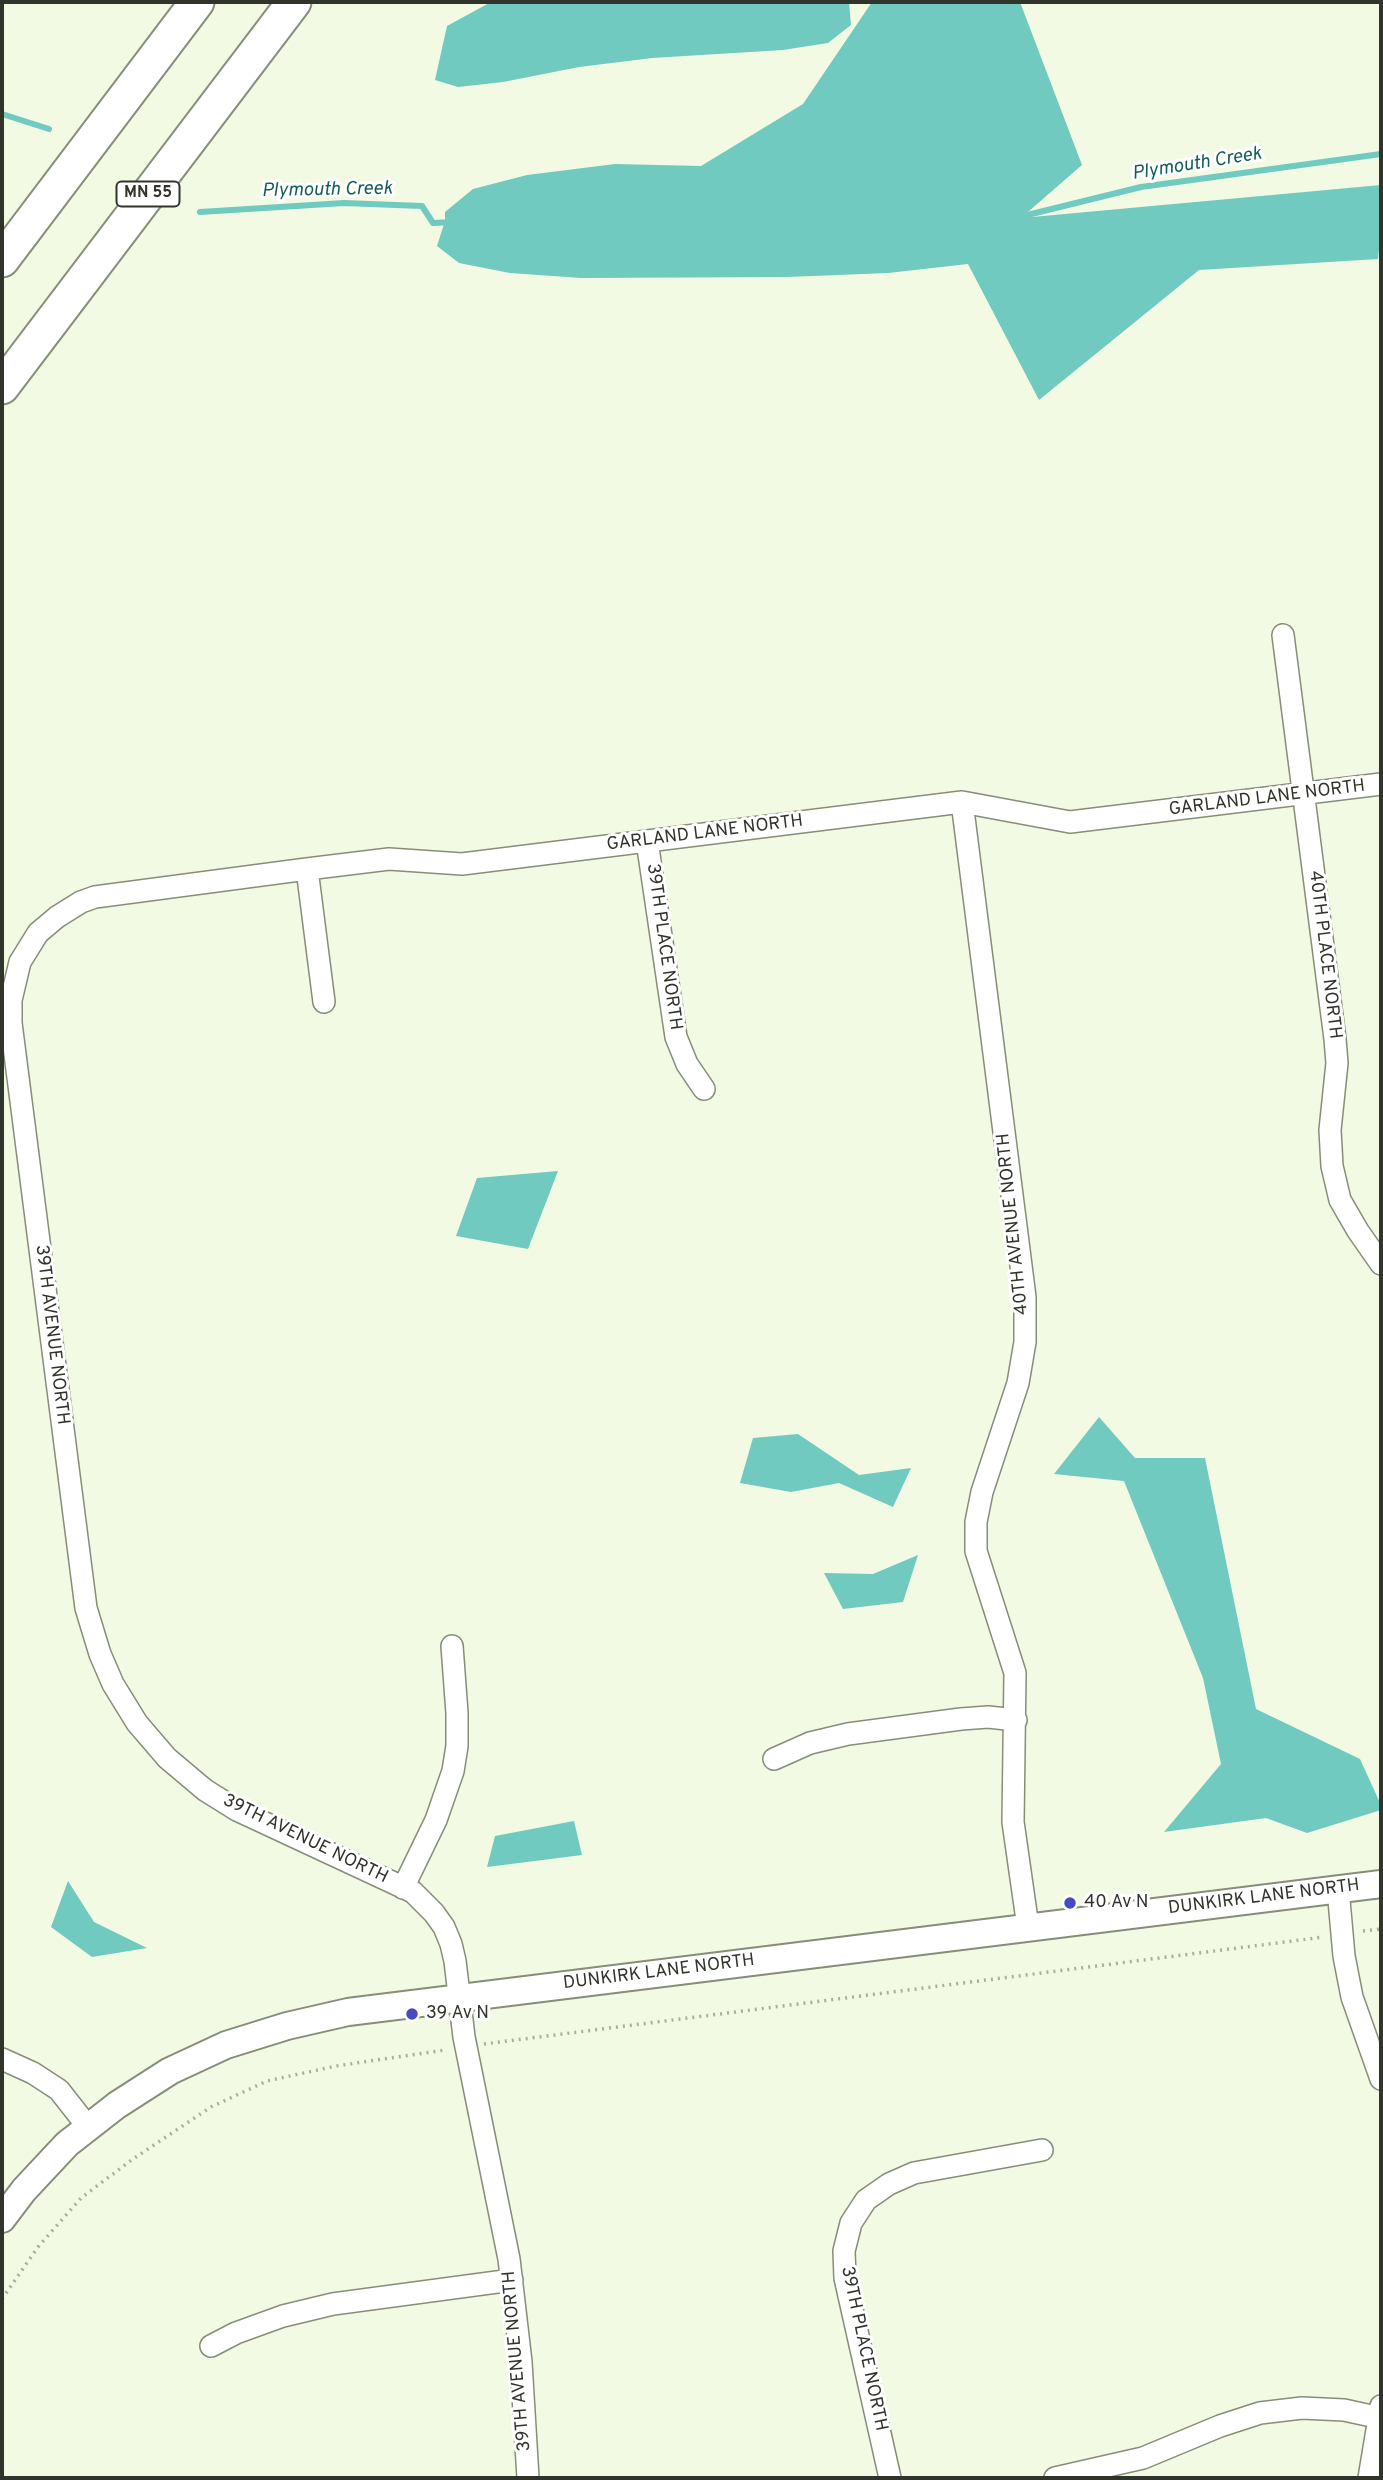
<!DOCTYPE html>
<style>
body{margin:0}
#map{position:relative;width:1383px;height:2480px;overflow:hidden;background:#f2fae3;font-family:Overpass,sans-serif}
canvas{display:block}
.frame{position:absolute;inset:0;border:4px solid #31342b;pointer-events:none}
</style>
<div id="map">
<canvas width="1383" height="2480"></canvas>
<div class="frame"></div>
</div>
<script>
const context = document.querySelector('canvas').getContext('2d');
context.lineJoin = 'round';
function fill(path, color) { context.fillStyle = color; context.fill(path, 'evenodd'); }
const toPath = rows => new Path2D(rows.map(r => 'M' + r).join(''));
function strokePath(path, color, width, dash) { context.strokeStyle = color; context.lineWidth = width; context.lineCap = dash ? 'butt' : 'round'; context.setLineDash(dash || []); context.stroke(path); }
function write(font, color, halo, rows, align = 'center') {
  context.font = font + ' Overpass,sans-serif'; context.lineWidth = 6; context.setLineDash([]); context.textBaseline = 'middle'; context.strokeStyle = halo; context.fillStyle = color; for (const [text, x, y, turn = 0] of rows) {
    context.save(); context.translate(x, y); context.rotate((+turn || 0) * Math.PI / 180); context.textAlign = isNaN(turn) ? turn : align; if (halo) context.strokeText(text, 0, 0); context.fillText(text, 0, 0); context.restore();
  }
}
const water = toPath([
 [491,2,849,2,851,25,828,43,783,50,652,58,579,67,503,82,458,87,435,80,447,26],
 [872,2,1020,2,1082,165,1021,218,1381,185,1381,231,1378,259,1199,270,1039,400,968,264,888,273,787,277,581,278,510,273,459,263,437,246,445,221,445,212,473,189,527,175,615,164,701,166,803,104],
 [558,1171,528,1249,456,1236,477,1178],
 [1099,1417,1135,1458,1205,1458,1256,1709,1360,1759,1381,1805,1381,1810,1307,1833,1266,1818,1164,1832,1221,1764,1203,1678,1124,1481,1054,1474],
 [798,1434,859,1475,911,1468,893,1507,839,1483,791,1492,740,1483,753,1438],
 [918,1555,903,1602,843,1609,824,1573,873,1574],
 [574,1821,582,1855,487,1867,495,1836],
 [68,1881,94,1922,147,1948,92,1957,51,1927]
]);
const stream = toPath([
 [2,114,49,129],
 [200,212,344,203,422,206,433,223,454,222],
 [1011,219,1141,187,1381,154]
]);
const path = toPath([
 [1363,1931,1381,1929],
 [484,2044,1324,1937],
 [2,2299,38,2247,81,2198,133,2159,211,2107,267,2081,336,2066,445,2050]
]);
const minor = toPath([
 [1283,635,1335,1039,1337,1063,1330,1130,1332,1166,1340,1200,1358,1231,1381,1264],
 [962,802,1025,1297,1025,1342,1018,1383,982,1492,976,1522,976,1551,1015,1673,1013,1822,1028,1927],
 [647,841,676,1037,687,1064,704,1089],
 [307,869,324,1002],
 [774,1759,810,1743,848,1734,961,1719,988,1717,1016,1720],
 [403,1888,436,1820,453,1771,457,1746,457,1713,452,1646],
 [1338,1889,1344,1956,1352,1997,1381,2079],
 [2,2059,33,2073,59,2090,88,2127],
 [211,2346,236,2333,283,2316,333,2304,512,2280],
 [528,2478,521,2362,509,2259,464,2037,455,1961,451,1944,444,1927,434,1913,413,1892,237,1810,205,1790,167,1758,137,1723,113,1684,100,1654,86,1608,11,1023,11,1000,20,962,38,933,57,917,81,902,95,897,307,869,389,859,462,864,962,802,1070,822,1381,784],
 [890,2478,845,2278,844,2251,851,2223,866,2200,889,2184,914,2173,1042,2150],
 [1055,2478,1143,2458,1220,2426,1260,2413,1302,2408,1344,2410,1381,2418],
 [1369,2478,1381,2406]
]);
const tertiary = toPath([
 [2,2219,24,2190,67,2144,117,2105,170,2071,226,2045,287,2026,348,2012,1381,1884]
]);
const primary = toPath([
 [2,260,197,2],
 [2,387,294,2]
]);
const markers = [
 [1070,1903,7,"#494ac0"],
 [412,2014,7,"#494ac0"]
];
const shields = [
 [148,194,63]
];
const shieldNames = [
 ["MN 55",148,194]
];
const streetNames = [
 ["GARLAND LANE NORTH",1267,799,-7],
 ["GARLAND LANE NORTH",705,834,-7],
 ["39TH PLACE NORTH",663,947,82],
 ["40TH PLACE NORTH",1324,955,83],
 ["40TH AVENUE NORTH",1014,1224,-96],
 ["39TH AVENUE NORTH",51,1335,83],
 ["39TH AVENUE NORTH",305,1840,26],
 ["DUNKIRK LANE NORTH",1264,1898,-7],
 ["DUNKIRK LANE NORTH",659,1973,-7],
 ["39TH PLACE NORTH",863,2349,78],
 ["39TH AVENUE NORTH",518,2361,-95]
];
const poiNames = [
 ["40 Av N",1084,1903],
 ["39 Av N",426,2014]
];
const waterNames = [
 ["Plymouth Creek",1197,165,-9],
 ["Plymouth Creek",327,191,-1]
];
fill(water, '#70cabf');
strokePath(stream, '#70cabf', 6);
strokePath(minor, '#868e79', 24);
strokePath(tertiary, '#868e79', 30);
strokePath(primary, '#868e79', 37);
strokePath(path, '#a9af9e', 3.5, [2, 5]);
strokePath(minor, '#fff', 21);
strokePath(tertiary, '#fff', 26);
strokePath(primary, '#fff', 33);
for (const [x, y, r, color] of markers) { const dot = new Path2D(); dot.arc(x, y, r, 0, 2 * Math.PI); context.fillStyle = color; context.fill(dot); strokePath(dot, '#fff', 2.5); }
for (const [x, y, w] of shields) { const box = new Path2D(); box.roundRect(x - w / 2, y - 12.5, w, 25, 5); context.fillStyle = '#fff'; context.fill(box); strokePath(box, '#31342b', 2); }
write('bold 16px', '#31342b', null, shieldNames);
write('18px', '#31342b', '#fff', streetNames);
write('18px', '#31342b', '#fff', poiNames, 'left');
write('italic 19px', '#125e57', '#fff', waterNames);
</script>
